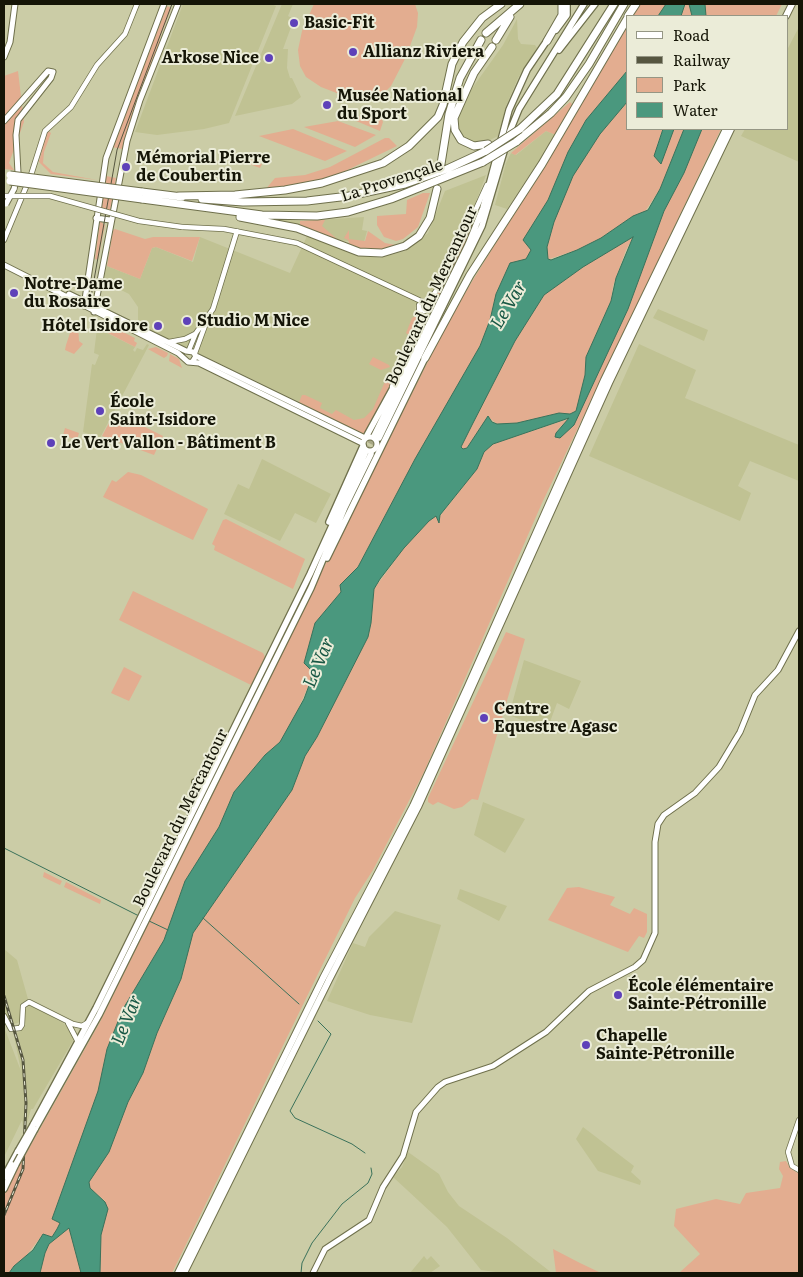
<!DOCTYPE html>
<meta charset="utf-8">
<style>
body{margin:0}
#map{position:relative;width:803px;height:1277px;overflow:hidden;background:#cbcca6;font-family:Literata,serif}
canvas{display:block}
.frame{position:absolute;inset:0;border:5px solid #151507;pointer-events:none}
.legend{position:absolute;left:626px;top:15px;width:162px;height:115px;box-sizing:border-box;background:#ebecd8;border:1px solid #959684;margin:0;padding:6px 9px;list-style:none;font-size:15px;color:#151507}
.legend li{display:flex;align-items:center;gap:10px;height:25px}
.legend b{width:25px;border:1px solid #959684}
</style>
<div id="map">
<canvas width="803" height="1277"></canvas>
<div class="frame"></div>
<ul class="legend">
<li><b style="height:6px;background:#fff"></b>Road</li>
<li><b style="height:6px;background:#565640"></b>Railway</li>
<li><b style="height:14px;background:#e3ad90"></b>Park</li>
<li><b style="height:14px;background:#4a987e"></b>Water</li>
</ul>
</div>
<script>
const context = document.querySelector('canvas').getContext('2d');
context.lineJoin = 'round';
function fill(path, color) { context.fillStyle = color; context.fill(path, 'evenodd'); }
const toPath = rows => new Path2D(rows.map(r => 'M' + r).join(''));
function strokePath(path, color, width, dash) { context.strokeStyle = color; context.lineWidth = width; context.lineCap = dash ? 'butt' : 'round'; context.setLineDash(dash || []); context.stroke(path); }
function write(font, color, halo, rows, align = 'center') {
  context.font = font + ' Literata,serif'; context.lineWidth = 4; context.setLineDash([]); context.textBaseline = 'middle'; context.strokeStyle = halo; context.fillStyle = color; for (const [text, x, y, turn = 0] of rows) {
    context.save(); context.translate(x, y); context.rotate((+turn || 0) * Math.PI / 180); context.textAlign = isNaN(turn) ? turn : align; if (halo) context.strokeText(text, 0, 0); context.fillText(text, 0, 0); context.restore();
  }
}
const built = toPath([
 [183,4,271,4,276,6,229,123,204,129,157,135,135,132],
 [282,4,293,4,288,16,294,19,283,49,288,49,287,68,290,78,292,78,301,97,292,104,235,116],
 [517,19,518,39,521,44,535,45,537,48,518,78,506,106,498,136,488,141,473,142,466,139,459,131,458,114,461,104,503,45],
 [799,27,799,162,741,136,745,129,787,129,787,50],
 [546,131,556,135,507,209,495,205,506,163,511,153,516,155],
 [486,175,471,215,431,295,421,299,415,308,417,321,413,333,366,434,138,324,138,307,129,294,103,281,107,266,140,279,152,248,156,247,193,262,200,237,290,273,307,236,349,252,380,258,405,251,428,233,445,191],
 [364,217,362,230,367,231,364,242,334,240,269,219,303,221],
 [658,309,708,330,704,341,653,318],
 [97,328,135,347,133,350,135,352,137,348,143,350,147,344,149,345,100,438,83,432,92,364,95,365,99,355,94,353],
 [639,344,696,370,685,398,799,445,799,481,750,461,738,486,751,493,740,521,589,456],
 [262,459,331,494,316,523,295,513,280,541,224,514,238,484,249,489],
 [524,660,581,681,569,709,557,703,547,730,509,715],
 [483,802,525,819,505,853,474,835],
 [460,889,507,906,499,921,457,899],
 [395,911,441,925,412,1023,370,1015,327,1001,353,943,365,947,369,937],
 [4,949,17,960,28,999,21,1004,20,1022,11,1025,4,1010],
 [30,1005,63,1023,71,1031,74,1039,33,1109,31,1109,24,1134,22,1120,4,1157,4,1027,21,1071,14,1036,25,1027,25,1009],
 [583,1127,634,1166,631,1172,641,1181,640,1185,598,1171,576,1139],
 [408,1152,439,1174,448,1192,459,1206,507,1238,552,1273,503,1273,481,1270,447,1227,393,1177,402,1167],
 [424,1256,427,1260,431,1256,440,1266,430,1273,410,1273]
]);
const green = toPath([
 [314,4,415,4,418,13,417,27,406,57,391,86,382,95,373,99,359,100,347,97,321,87,306,77,300,66,298,50,302,31],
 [638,4,666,4,658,16,631,16],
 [685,4,689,4,692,16,681,16],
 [705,4,782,4,776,16,706,16],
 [167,6,171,8,160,38,157,52,137,98,122,149,112,147],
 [627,24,627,71,586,120,568,152,548,200,523,240,531,250,526,260,510,263,496,294,490,320,480,346,415,459,358,567,340,585,341,592,315,623,304,663,311,670,311,680,292,723,280,742,265,755,234,792,219,827,185,881,164,940,123,1009,107,1049,98,1091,52,1219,60,1223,57,1229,52,1238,43,1234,23,1260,14,1266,9,1273,4,1273,4,1196,9,1184,100,1022,325,565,452,314,579,108],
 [18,71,24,122,9,163,14,170,4,169,4,76],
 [570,102,573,105,556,135,546,131,515,155,511,153],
 [627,102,627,129,663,129,657,145,660,163,674,129,684,129,660,189,644,213,633,216,601,238,577,250,549,259,546,255,547,247,557,212,573,176,600,134],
 [374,114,380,115,383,122,380,131,349,118],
 [338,121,376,135,355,147,304,127],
 [293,129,347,151,325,161,259,136],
 [702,129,721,129,542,503,424,772,373,870,355,898,172,1273,100,1273,101,1235,105,1201,90,1188,89,1182,109,1152,128,1102,143,1073,157,1033,181,979,193,933,292,790,305,756,317,737,368,637,371,623,374,589,404,548,429,521,436,516,439,521,440,516,477,469,484,452,493,444,571,418,558,429,555,437,584,403,628,309,664,211,684,173],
 [47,130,51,133,44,152,43,163,53,172,97,180,51,174,39,162],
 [385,138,389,138,397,146,335,176,311,183,265,190,275,178,305,175,330,167],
 [227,150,262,164,260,168,225,155],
 [106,176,116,178,110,211,100,208],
 [423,193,430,193,418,227,403,239,396,241,384,237,377,225,377,216,406,214,407,200],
 [479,209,461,253,432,312,430,311,432,302,442,285],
 [325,220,322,226,337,239,334,240,300,227,300,221],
 [100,221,105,225,98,260,95,259],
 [115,229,145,239,153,237,200,237,192,261,156,247,152,248,140,279,107,266,113,230],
 [349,230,349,239,365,241,368,231,385,243,401,246,375,251,350,246,348,240,344,238],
 [634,236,626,250,613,286,611,301,586,357,585,375,576,411,570,415,559,413,517,423,497,424,488,417,467,448,463,449,461,447,472,425,515,341,544,295,583,267],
 [417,315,416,327,397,365,398,359,410,336,406,333,412,318],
 [105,323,135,338,134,341,137,343,135,347,98,328],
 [78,324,79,341,83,344,74,354,65,350,66,345,72,327],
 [156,347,168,353,167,356,164,358,148,349],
 [170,354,179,359,182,368,169,361],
 [373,357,389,365,390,367,381,370,369,364],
 [394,372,389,391,368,432,363,434,325,417,299,402,302,395,305,395,322,403,320,408,332,414,336,410,354,420,364,418,373,409,386,379],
 [115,412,163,436,154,455,102,436],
 [65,428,79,433,77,440,63,435],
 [128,472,141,475,208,509,193,540,103,497,112,480,116,482],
 [226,519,305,559,293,589,214,550,215,546,212,544,223,520],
 [133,591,263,653,265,657,251,685,119,620],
 [506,632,525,639,478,800,472,799,462,807,454,809,438,802,433,805,428,802,428,798],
 [124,667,142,676,129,701,111,693],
 [44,872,62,881,60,885,43,877],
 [66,882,101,900,100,904,64,887],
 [579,887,615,897,610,905,630,914,634,908,647,914,647,932,644,938,639,936,628,952,548,920,567,888],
 [786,1161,790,1168,799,1174,799,1273,679,1273,700,1254,674,1226,676,1209,716,1199,740,1204,746,1193,780,1188,783,1176,779,1169,780,1162],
 [69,1227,81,1273,40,1273,45,1253,49,1244],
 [553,1249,580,1263,601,1273,556,1273]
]);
const water = toPath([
 [666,4,685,4,681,16,658,16,666,4],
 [689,4,705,4,706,16,692,16,689,4],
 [627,71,627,102,600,134,573,176,554,222,547,247,548,259,551,260,577,250,601,238,633,216,648,210,660,189,684,129,702,129,684,173,664,211,628,309,574,425,560,438,555,437,556,433,569,418,493,444,484,452,477,469,440,515,439,523,436,516,429,521,404,548,380,579,374,589,371,623,368,637,317,737,305,756,292,790,193,933,181,979,157,1033,143,1073,128,1102,109,1152,89,1182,90,1188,105,1202,108,1209,101,1235,100,1273,81,1273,69,1228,49,1244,45,1253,40,1273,9,1273,14,1266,33,1250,43,1234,52,1237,57,1229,60,1223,52,1219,98,1091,107,1049,123,1009,164,940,185,881,219,827,234,792,265,755,280,742,304,699,311,680,311,670,304,663,315,623,341,592,340,585,358,567,415,459,480,346,490,320,496,294,510,263,526,259,531,250,523,240,548,200,568,152,586,120,627,71],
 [633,237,616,278,611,301,586,357,585,375,576,411,570,414,559,413,517,423,497,424,492,422,488,416,467,448,463,449,461,447,472,425,515,341,544,295,583,267,633,237],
 [663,129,674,129,661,164,654,156,663,129]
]);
const stream = toPath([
 [4,848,139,916],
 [203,918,299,1004],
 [147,920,168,930],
 [318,1021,331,1034,290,1111,295,1118,352,1144,365,1153],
 [301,1273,302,1263,312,1243,342,1204,368,1183,372,1174,371,1168]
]);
const primaryTunnel = toPath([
 [366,451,374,436],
 [371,454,379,438]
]);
const tertiary = toPath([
 [182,227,224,229,297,243,423,302],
 [4,240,31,175,45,131,71,107,97,65,125,34,137,4],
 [427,303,442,283,487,185],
 [419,309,424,311,427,310,426,303],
 [169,342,185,339,195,334],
 [189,350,196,333,213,309,237,231],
 [195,353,206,323],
 [392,387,398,368,420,325,419,305],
 [4,1016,11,1029,20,1028,22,1025,23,1006,29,1002,73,1024,82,1026,87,1023],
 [68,1023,78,1042],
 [799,1120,788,1152,792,1166,799,1170]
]);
const secondary = toPath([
 [4,57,10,42,15,4],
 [4,121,48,71,53,72,51,78,18,120,16,135,18,173,14,189],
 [96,218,110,220],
 [4,265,178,353,188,362,199,363,362,443],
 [69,294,186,351,193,352,196,356,193,361],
 [84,306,106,158,164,4],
 [94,312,127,141,140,100,178,4],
 [196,356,365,438],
 '363 444a7 7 0 1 1 14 0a7 7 0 1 1-14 0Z',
 [313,1273,325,1249,369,1220,383,1187,403,1156,416,1112,438,1087,445,1082,493,1066,546,1032,589,991,635,967,643,960,655,933,655,842,658,824,664,815,695,793,719,767,740,732,755,695,778,670,799,631]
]);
const primary = toPath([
 [556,30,567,15,567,4],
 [559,50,595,4],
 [374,436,468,245,483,208,509,110,527,70,548,39],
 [366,437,405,366],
 [379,438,482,226,510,131,519,109,584,4],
 [329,522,363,446],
 [327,558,426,356],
 [196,799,198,790,195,782,204,779,208,774],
 [33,1125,96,1008,310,574,366,451],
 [35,1129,99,1015,311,588,345,507,371,454],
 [4,1177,18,1151],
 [4,1189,16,1164]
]);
const trunk = toPath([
 [786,16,792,4],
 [178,1273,323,978,413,806,468,686,604,380,726,129],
 [184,1273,329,980,418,807,609,383,731,129]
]);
const motorway = toPath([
 [628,16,636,4],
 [486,33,520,4],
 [496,40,510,17],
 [547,41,562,15,562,4],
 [520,129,557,94,614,4],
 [516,142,551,113,566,97,589,64,624,4],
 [488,144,474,146,461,140,455,130,454,118,474,73,492,47],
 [441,164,449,114,460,78,481,40],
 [142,192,182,197],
 [179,196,235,195,285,190,322,183,383,163,409,146,438,117,443,105,452,64,463,42,482,18,501,4],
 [142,199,262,215,317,216,348,212,391,199,483,162],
 [202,199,243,202,307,201,349,196,405,184,447,169,486,151],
 [240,217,297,228,359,252,382,253,405,246,419,236,430,218,437,189],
 [425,358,470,275,542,164,627,19]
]);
const tram = toPath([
 [91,297,117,150,172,4]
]);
const rail = toPath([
 [4,996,23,1060,26,1103,23,1169,4,1215]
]);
const tertiaryBridge = toPath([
 [4,196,50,196,139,221,182,227]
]);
const secondaryBridge = toPath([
 [6,204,14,189]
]);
const primaryBridge = toPath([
 [18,1151,33,1125],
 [16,1164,35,1129]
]);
const motorwayBridge = toPath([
 [486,151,520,129],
 [483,162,516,142],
 [10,175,142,192],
 [10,181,142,199]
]);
const markers = [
 [294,23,5,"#5e41b9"],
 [353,52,5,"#5e41b9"],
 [269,58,5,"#5e41b9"],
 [327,105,5,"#5e41b9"],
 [126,167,5,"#5e41b9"],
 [14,293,5,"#5e41b9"],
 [187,321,5,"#5e41b9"],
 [158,326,5,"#5e41b9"],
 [100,411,5,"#5e41b9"],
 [51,443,5,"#5e41b9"],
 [484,718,5,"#5e41b9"],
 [618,995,5,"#5e41b9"],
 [586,1045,5,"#5e41b9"]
];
const poiNames = [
 ["Basic-Fit",304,23],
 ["Allianz Riviera",363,52],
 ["Arkose Nice",259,58,"right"],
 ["Musée National",337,96],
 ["du Sport",337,114],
 ["Mémorial Pierre",136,158],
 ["de Coubertin",136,176],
 ["Notre-Dame",24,284],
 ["du Rosaire",24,302],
 ["Studio M Nice",197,321],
 ["Hôtel Isidore",148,326,"right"],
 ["École",110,402],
 ["Saint-Isidore",110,420],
 ["Le Vert Vallon - Bâtiment B",61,443],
 ["Centre",494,709],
 ["Equestre Agasc",494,727],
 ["École élémentaire",628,986],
 ["Sainte-Pétronille",628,1004],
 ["Chapelle",596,1036],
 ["Sainte-Pétronille",596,1054]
];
const streetNames = [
 ["La Provençale",392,181,-18],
 ["Boulevard du Mercantour",432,296,-65],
 ["Boulevard du Mercantour",181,818,-64]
];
const waterNames = [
 ["Le Var",509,305,-59],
 ["Le Var",319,663,-67],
 ["Le Var",127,1020,-68]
];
fill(built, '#c0c293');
fill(green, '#e3ad90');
fill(water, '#4a987e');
strokePath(water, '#3a715a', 1);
strokePath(stream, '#3a715a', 1);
strokePath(primaryTunnel, '#a7a786', 5.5, [5.5, 3]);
strokePath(tertiary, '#6f704c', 6);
strokePath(secondary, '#6f704c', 7);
strokePath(primary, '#6f704c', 8);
strokePath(trunk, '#6f704c', 8);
strokePath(motorway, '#6f704c', 9);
strokePath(tertiary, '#fff', 4.5);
strokePath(secondary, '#fff', 5);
strokePath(primary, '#fff', 5.5);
strokePath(trunk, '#fff', 6);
strokePath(motorway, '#fff', 7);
strokePath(tram, '#565640', 1);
strokePath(rail, '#565640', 3);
strokePath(rail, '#ebecd8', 1, [4]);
strokePath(tertiaryBridge, '#6f704c', 6, []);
strokePath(secondaryBridge, '#6f704c', 7, []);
strokePath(primaryBridge, '#6f704c', 8, []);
strokePath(motorwayBridge, '#6f704c', 9, []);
strokePath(tertiaryBridge, '#fff', 4.5);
strokePath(secondaryBridge, '#fff', 5);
strokePath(primaryBridge, '#fff', 5.5);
strokePath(motorwayBridge, '#fff', 7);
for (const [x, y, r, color] of markers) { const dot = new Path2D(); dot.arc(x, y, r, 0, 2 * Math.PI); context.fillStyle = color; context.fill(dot); strokePath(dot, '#ebecd8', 2); }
write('bold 16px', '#151507', '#ebecd8', poiNames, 'left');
write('16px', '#151507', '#ebecd8', streetNames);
write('italic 18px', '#185744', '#ebecd8', waterNames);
</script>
